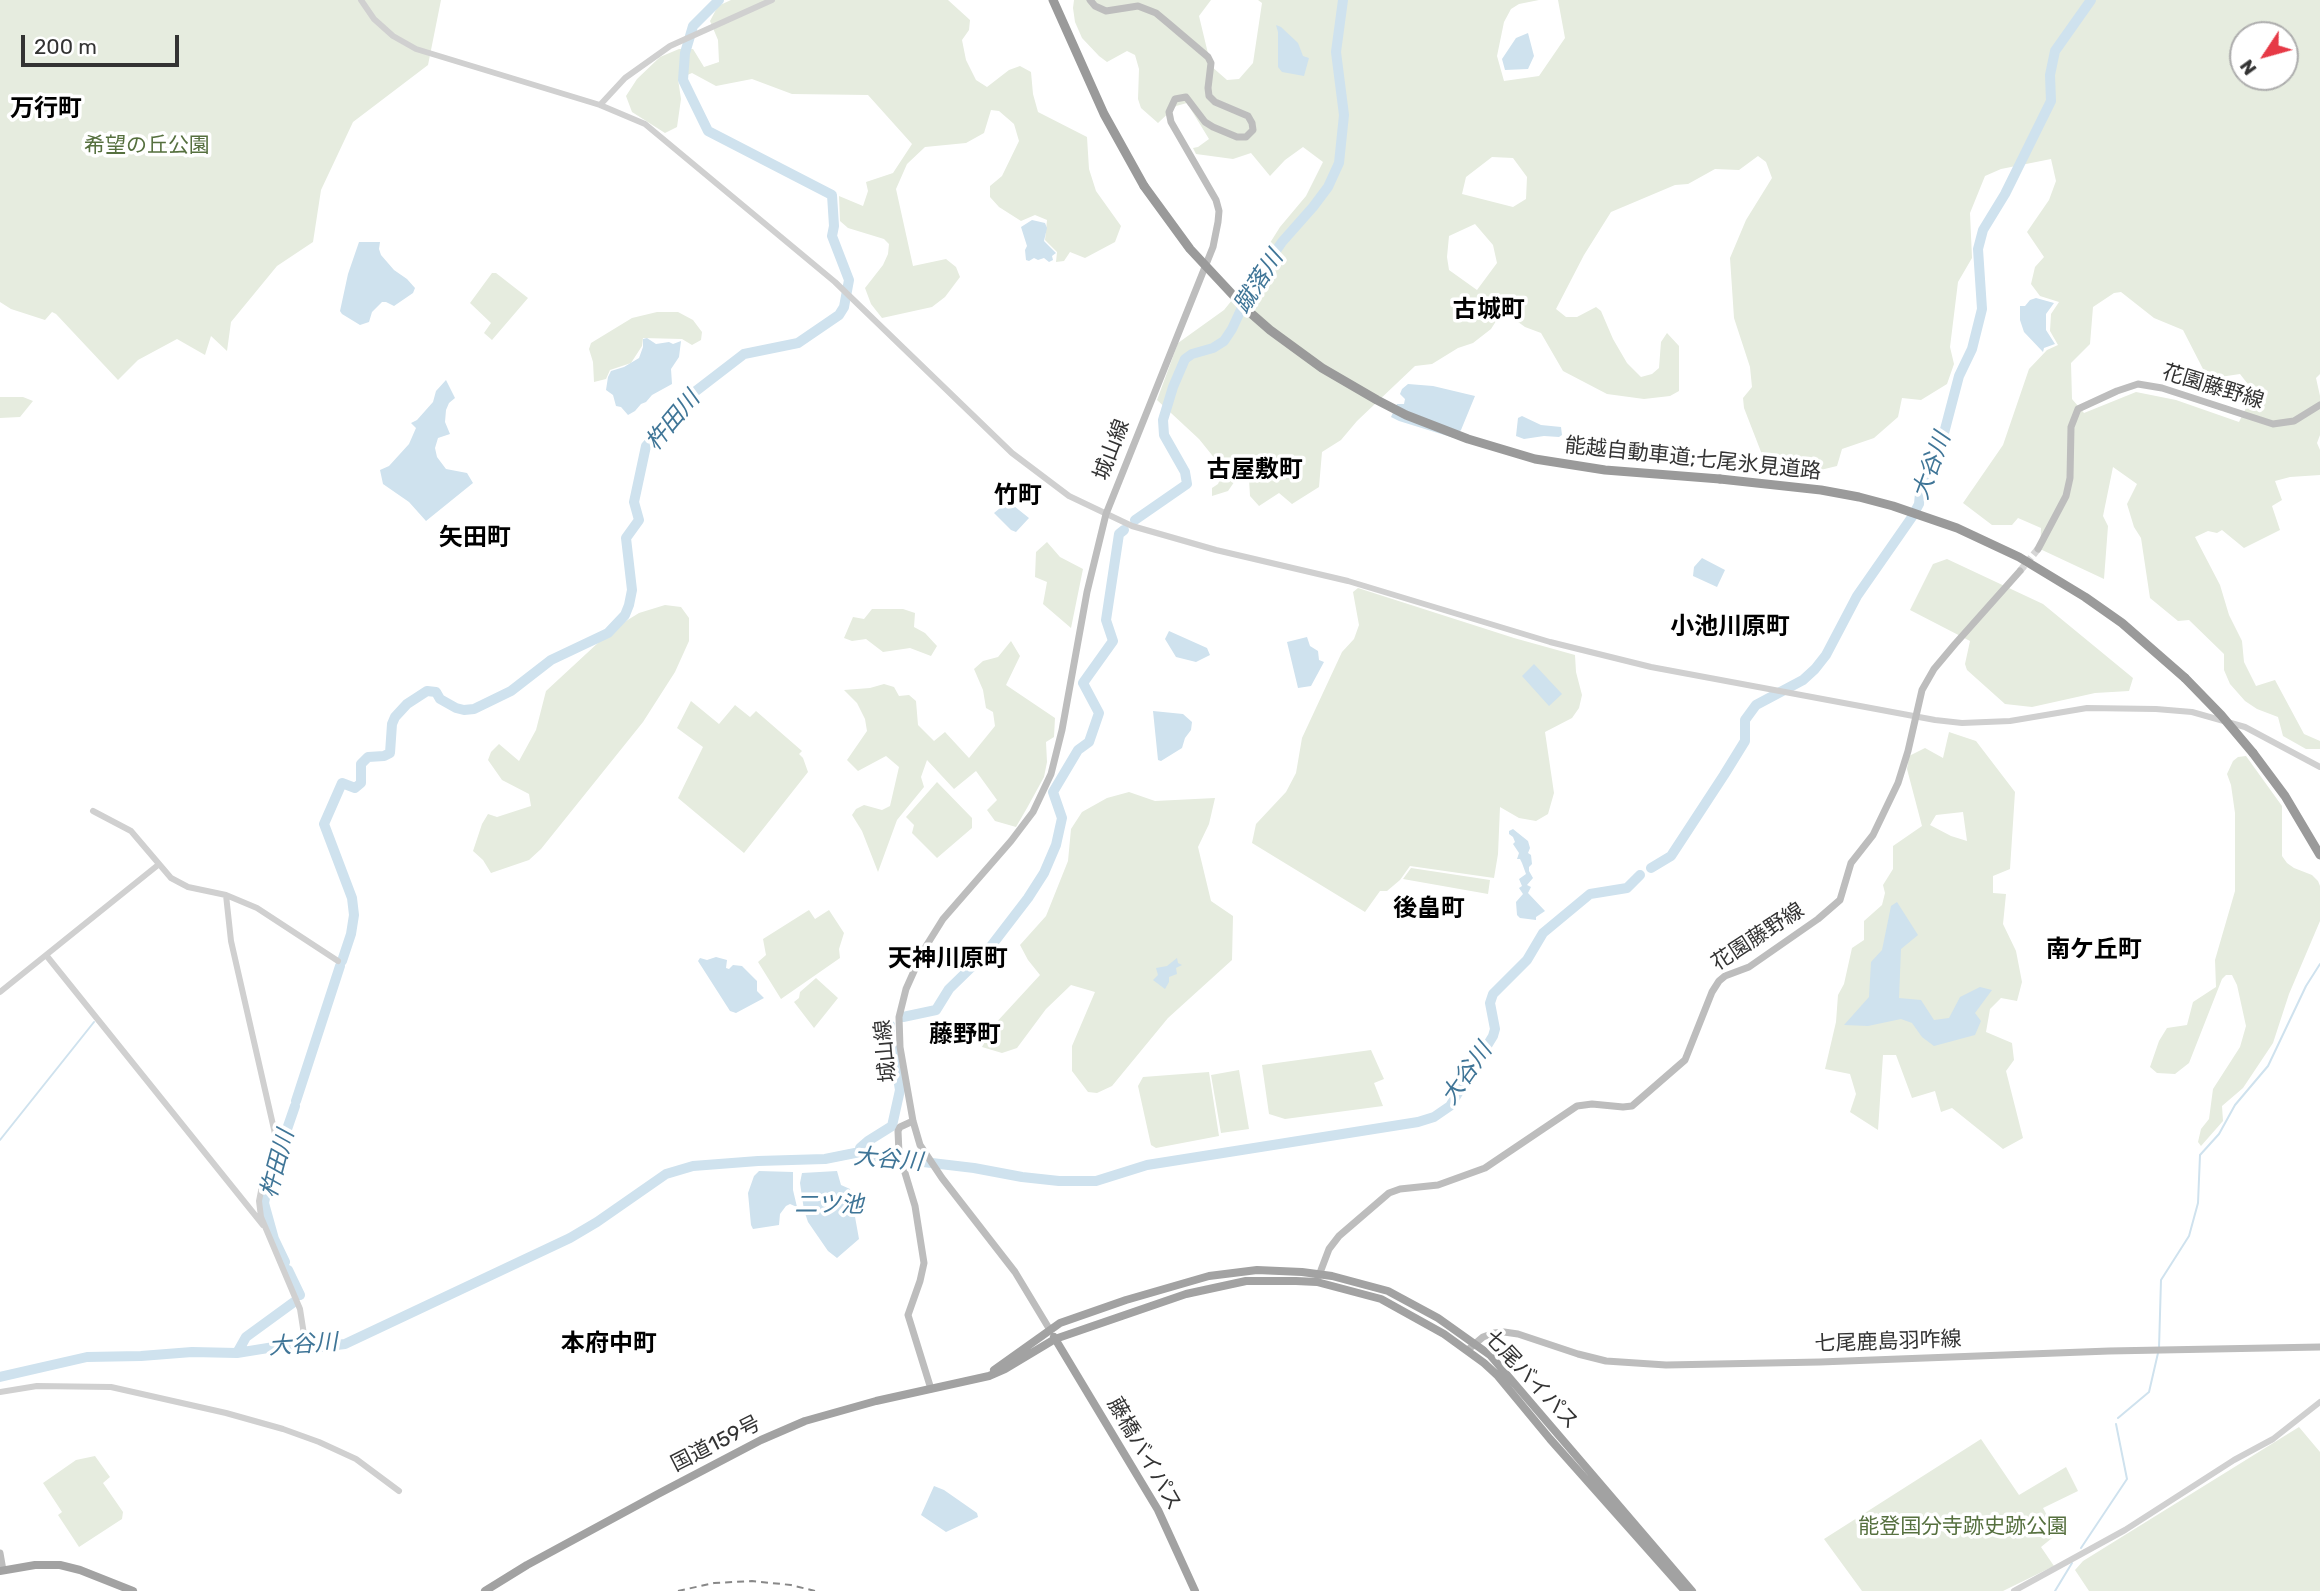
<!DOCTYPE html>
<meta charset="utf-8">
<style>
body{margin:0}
#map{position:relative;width:2320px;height:1591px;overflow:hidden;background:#fff;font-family:Rubik,sans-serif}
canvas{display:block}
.north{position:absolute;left:2229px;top:21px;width:70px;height:70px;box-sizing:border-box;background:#fff;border:2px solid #adadad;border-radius:50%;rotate:234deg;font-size:19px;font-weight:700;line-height:28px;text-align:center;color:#333}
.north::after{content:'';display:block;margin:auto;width:24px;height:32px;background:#e63946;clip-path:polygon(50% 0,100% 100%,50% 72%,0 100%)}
.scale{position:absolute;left:21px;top:35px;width:158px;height:32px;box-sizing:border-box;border:4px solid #333;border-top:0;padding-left:9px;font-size:21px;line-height:24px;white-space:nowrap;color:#333;-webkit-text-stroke:5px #fff;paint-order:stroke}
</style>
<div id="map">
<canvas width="2320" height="1591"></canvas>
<div class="north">N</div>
<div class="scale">200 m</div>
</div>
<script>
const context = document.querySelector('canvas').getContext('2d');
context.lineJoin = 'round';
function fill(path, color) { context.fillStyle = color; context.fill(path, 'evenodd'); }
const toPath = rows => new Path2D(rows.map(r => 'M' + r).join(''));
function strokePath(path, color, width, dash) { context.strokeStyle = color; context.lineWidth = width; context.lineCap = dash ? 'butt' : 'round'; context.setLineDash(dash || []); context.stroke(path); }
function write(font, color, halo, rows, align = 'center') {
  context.font = font + ' Rubik,"Noto Sans JP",sans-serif'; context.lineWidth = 7; context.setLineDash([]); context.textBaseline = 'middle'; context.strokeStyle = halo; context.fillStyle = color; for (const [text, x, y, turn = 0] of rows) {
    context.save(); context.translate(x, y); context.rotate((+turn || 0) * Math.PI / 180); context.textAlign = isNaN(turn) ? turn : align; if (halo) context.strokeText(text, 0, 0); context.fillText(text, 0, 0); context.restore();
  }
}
const green = toPath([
 [0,0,441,0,428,65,353,122,321,190,313,242,277,266,231,322,227,351,211,336,205,355,177,339,138,360,118,380,56,314,52,312,45,320,11,309,0,302],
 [731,0,948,0,970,20,969,30,962,40,966,60,976,80,987,87,1009,70,1020,66,1031,72,1033,94,1038,112,1087,137,1089,169,1096,191,1121,226,1115,242,1085,258,1070,252,1064,261,1056,262,1057,252,1045,240,1047,220,1035,215,1021,221,999,207,990,197,990,186,1002,176,1019,141,1014,124,999,111,991,110,984,133,966,143,925,147,907,164,896,189,913,266,946,259,956,267,960,277,945,297,932,307,882,318,871,304,865,288,883,265,888,254,889,244,884,239,848,228,840,221,839,196,863,206,868,191,866,182,893,173,912,144,868,95,792,94,752,79,716,86,692,73,678,79,681,99,677,127,665,133,632,112,626,96,637,79,660,57,679,49,693,49,704,67,719,62,718,40,710,21,718,6],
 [1074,0,1211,0,1199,16,1211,66,1227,80,1239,79,1253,63,1262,3,1258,0,1539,0,1519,4,1511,9,1504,22,1497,56,1504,81,1539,76,1565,38,1558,0,2320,0,2320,374,2316,378,2320,396,2320,435,2317,443,2320,450,2320,475,2290,477,2275,481,2282,500,2272,506,2280,530,2244,548,2222,530,2217,533,2208,531,2195,537,2220,585,2229,615,2242,641,2244,662,2256,686,2275,680,2304,734,2320,741,2320,749,2306,749,2283,736,2278,717,2257,709,2245,701,2230,684,2224,670,2224,654,2189,620,2178,621,2150,598,2141,538,2134,527,2127,504,2137,484,2113,467,2103,516,2108,526,2104,579,2040,549,2041,528,2018,518,2012,525,1992,525,1963,503,2003,445,2029,369,2047,350,2058,345,2050,331,2051,314,2059,302,2040,296,2031,284,2035,267,2044,257,2027,232,2049,200,2056,181,2051,159,2001,169,1985,176,1970,213,1972,258,1958,282,1950,347,1954,364,1947,384,1921,400,1902,398,1898,417,1874,438,1842,449,1837,466,1808,473,1763,457,1744,408,1743,398,1752,387,1750,367,1734,318,1730,258,1746,220,1772,178,1766,162,1758,156,1739,170,1715,169,1688,184,1675,185,1611,212,1584,255,1556,309,1566,317,1577,317,1596,307,1601,311,1613,339,1627,363,1641,377,1652,374,1659,368,1661,342,1667,333,1679,346,1679,391,1670,396,1644,399,1607,394,1563,371,1541,333,1525,327,1507,314,1498,318,1491,329,1473,343,1458,348,1432,364,1415,366,1357,421,1341,440,1322,452,1319,487,1292,504,1279,493,1259,506,1250,496,1249,479,1239,475,1228,491,1212,496,1212,488,1218,484,1224,470,1199,439,1157,400,1178,343,1224,310,1241,289,1280,227,1306,196,1323,162,1303,147,1285,160,1270,176,1251,153,1233,159,1196,154,1193,148,1198,147,1209,139,1187,103,1176,106,1158,123,1141,108,1138,99,1139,69,1135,55,1127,51,1107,62,1099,56,1082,38,1075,22,1073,8],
 [2243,35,2285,35,2285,77,2243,77],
 [1492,157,1513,158,1527,177,1526,199,1513,207,1462,194,1466,177],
 [1475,224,1493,245,1497,263,1477,290,1449,270,1447,257,1449,236],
 [2121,292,2154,318,2183,330,2203,369,2220,377,2240,374,2254,392,2239,422,2176,400,2136,392,2084,413,2072,399,2071,363,2090,344,2093,307,2114,293],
 [492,273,496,273,528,298,492,340,484,333,491,323,470,303],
 [657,312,678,312,693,320,702,332,701,340,692,345,682,339,643,338,642,346,631,363,610,370,606,379,594,382,593,362,589,349,591,343,632,318],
 [0,397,23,397,33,401,20,417,0,418],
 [1047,542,1060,557,1083,569,1071,628,1043,604,1047,582,1035,577,1036,552],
 [1947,559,2043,604,2133,678,2129,691,2095,693,2032,707,2005,704,1967,670,1965,664,1970,641,1910,610,1933,564],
 [1358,588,1514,638,1575,655,1576,672,1582,695,1579,708,1572,718,1545,732,1554,793,1548,814,1536,821,1519,818,1500,807,1498,854,1494,878,1410,866,1400,880,1387,891,1380,891,1365,912,1252,843,1256,824,1286,792,1296,773,1302,738,1342,652,1354,639,1359,625,1353,592],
 [665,605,681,607,689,618,689,641,675,672,643,722,541,849,529,860,491,873,483,860,473,851,482,824,488,814,497,817,531,806,529,794,502,780,488,760,491,752,499,744,519,761,536,730,546,691,613,629,639,613],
 [872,609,903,609,915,613,914,627,925,633,937,646,931,656,910,648,883,652,866,639,852,641,844,638,853,617,864,619],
 [1011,641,1020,656,1006,685,1055,718,1054,737,1046,742,1047,762,1044,777,1027,808,1016,827,995,821,987,810,997,800,976,771,954,789,927,760,921,777,924,787,897,820,878,872,862,831,852,815,856,809,864,805,882,810,890,806,899,767,886,756,858,771,847,760,867,731,865,719,857,703,844,690,870,688,884,684,894,687,899,696,909,695,916,701,918,725,934,741,945,732,969,758,995,726,993,712,986,708,983,690,974,669,983,661,998,657],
 [691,701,719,724,735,705,750,717,756,711,802,751,799,754,803,758,808,772,744,853,678,798,703,747,677,728],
 [1949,732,1976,741,2015,792,2010,869,1993,876,1993,893,2006,894,2003,924,2016,951,2022,982,2017,1001,2001,998,1990,1009,1986,1032,2012,1043,2014,1060,2006,1071,2023,1138,2003,1149,1952,1108,1941,1112,1935,1091,1912,1098,1896,1055,1883,1055,1878,1130,1850,1112,1856,1094,1850,1074,1825,1069,1836,1022,1838,995,1844,984,1852,948,1864,940,1864,921,1882,905,1885,893,1883,885,1893,869,1893,846,1922,826,1907,769,1909,756,1925,748,1943,758],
 [1963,812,1967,841,1951,836,1930,825,1936,815],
 [2246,756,2282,806,2282,856,2287,863,2294,868,2312,875,2318,881,2320,886,2320,921,2289,994,2273,1043,2243,1088,2222,1106,2223,1121,2201,1146,2198,1142,2201,1129,2209,1119,2213,1089,2240,1047,2246,1026,2237,985,2232,975,2226,975,2222,979,2189,1063,2175,1074,2157,1073,2150,1067,2159,1041,2167,1028,2187,1025,2193,1002,2216,987,2215,960,2235,891,2235,813,2231,785,2227,774,2233,761,2238,757],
 [937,782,972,818,972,828,937,858,912,833,914,825,906,817],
 [1129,792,1155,801,1215,798,1209,824,1198,847,1211,901,1233,916,1232,960,1168,1018,1112,1086,1097,1093,1088,1092,1072,1071,1072,1046,1095,992,1071,985,1046,1009,1017,1048,1002,1053,982,1047,993,1026,1040,975,1028,960,1020,945,1046,916,1068,861,1071,829,1082,812,1107,798],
 [1411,868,1490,880,1488,894,1403,879],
 [809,910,815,919,829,910,844,933,839,949,840,958,781,999,758,962,766,955,763,939],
 [816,978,838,998,814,1028,794,1002,799,998,800,992],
 [1371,1050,1384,1079,1374,1083,1383,1106,1285,1119,1269,1114,1262,1065],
 [1239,1070,1249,1129,1221,1133,1211,1075],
 [1209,1072,1219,1136,1156,1148,1151,1145,1138,1086,1143,1077],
 [2299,1427,2320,1452,2320,1591,2089,1591,2075,1570,2083,1561],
 [1981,1439,2019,1495,2066,1467,2078,1491,2043,1508,2057,1534,2041,1547,2054,1566,2003,1591,1862,1591,1824,1539],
 [95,1456,110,1477,103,1483,123,1512,122,1519,79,1547,58,1515,62,1512,43,1483,76,1460]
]);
const water = toPath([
 [1276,25,1281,27,1298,43,1303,56,1309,58,1304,76,1282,72,1278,67,1278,32],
 [1528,33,1534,56,1528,69,1505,70,1502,59,1516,38],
 [1032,220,1045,223,1047,228,1044,241,1056,253,1052,256,1053,260,1049,262,1044,258,1038,260,1034,258,1029,261,1026,260,1025,250,1027,246,1021,227],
 [359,242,380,242,379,249,381,255,394,270,407,279,415,288,413,293,394,306,386,302,382,302,372,312,369,322,360,325,342,314,340,311,348,274],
 [2036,298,2054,303,2046,314,2046,330,2055,344,2044,348,2043,352,2024,332,2020,320,2020,306,2025,306,2030,300],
 [647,338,656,344,669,342,673,344,681,341,679,357,671,369,672,384,652,395,646,402,641,404,635,411,628,415,621,407,616,406,613,395,606,390,608,377,611,371,624,367,639,358,643,347,643,339],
 [446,380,455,398,449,403,446,410,445,422,450,434,438,438,435,448,437,457,446,469,467,473,473,483,426,521,409,502,383,484,380,470,389,466,409,444,416,428,411,423,417,420,433,402,436,391],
 [1408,384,1433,386,1475,396,1461,430,1454,438,1399,421,1391,417,1397,404,1404,404,1405,399,1400,394,1402,389],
 [1522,416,1541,425,1561,427,1562,435,1559,437,1544,436,1524,439,1516,436,1518,418],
 [1005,504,1014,506,1029,518,1016,532,1011,530,994,513],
 [1702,558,1725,570,1717,587,1693,576,1694,567],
 [1169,631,1207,648,1210,655,1196,662,1176,657,1165,639],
 [1307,637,1310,646,1318,651,1319,660,1324,662,1311,686,1298,688,1287,642],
 [1534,664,1562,694,1549,706,1522,676],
 [1153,711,1183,714,1192,722,1191,730,1185,738,1182,748,1161,761,1158,760],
 [1513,829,1528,841,1530,848,1528,853,1531,855,1532,864,1529,867,1529,871,1533,878,1527,885,1531,887,1528,893,1545,911,1536,917,1536,920,1520,918,1517,915,1516,902,1523,894,1519,888,1522,886,1519,879,1526,874,1522,863,1520,859,1517,859,1519,853,1513,844,1515,842,1513,837,1509,834,1509,831],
 [1897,902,1918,935,1901,949,1899,998,1921,1000,1934,1020,1949,1018,1960,997,1980,987,1992,990,1975,1013,1981,1021,1975,1035,1934,1046,1922,1037,1912,1023,1901,1019,1868,1026,1844,1025,1869,997,1871,962,1882,950,1891,906],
 [716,957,727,960,726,968,729,969,733,965,742,966,757,981,757,991,764,998,736,1013,730,1011,698,961,700,958,707,960],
 [1177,958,1178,963,1182,965,1176,968,1177,974,1169,977,1169,982,1165,989,1153,980,1158,975,1156,968,1167,966],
 [759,1171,793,1172,793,1190,797,1207,790,1204,786,1206,780,1214,779,1225,753,1229,751,1225,748,1193,754,1176],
 [837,1171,841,1185,850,1189,859,1239,837,1258,828,1251,808,1222,804,1210,800,1183,802,1173],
 [934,1486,944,1490,977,1513,978,1517,946,1532,921,1515]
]);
const stream = toPath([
 [0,1140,94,1022],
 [2159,1348,2161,1280,2189,1236,2198,1203,2200,1155,2219,1134,2235,1105,2268,1066,2306,986,2320,964],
 [2118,1418,2149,1392,2158,1353],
 [2081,1548,2127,1479,2116,1424],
 [2055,1591,2072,1563]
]);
const river = toPath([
 [1135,520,1187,484,1185,472,1164,435,1163,420,1173,387,1185,359,1192,354,1213,348,1224,341,1232,329,1252,286,1282,242,1313,207,1328,187,1339,163,1344,115,1336,52,1343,0],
 [1651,868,1671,856,1724,775,1745,741,1745,720,1756,705,1803,680,1815,669,1826,655,1857,596,1912,517,1919,504,1921,483,1943,437,1959,376,1972,349,1982,309,1978,249,1983,230,2005,194,2051,101,2050,75,2055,51,2091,0],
 [342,961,351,934,354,915,352,898,324,824,342,783,355,788,361,783,361,764,368,757,384,756,390,753,392,724,395,717,407,704,427,691,436,692,440,699,456,708,464,710,474,709,511,691,551,660,608,633,625,615,629,605,632,590,626,538,639,520,634,502,646,446,692,394,744,354,798,343,839,315,844,307,849,280,832,236,834,226,832,195,708,131,683,80,685,53,693,26,719,0],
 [903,1017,936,1010,949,989,985,954,1028,898,1044,873,1056,845,1062,818,1053,792,1078,750,1089,742,1099,713,1083,683,1113,641,1106,620,1119,534,1124,530],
 [890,1033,890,1025],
 [296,1101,340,966],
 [860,1152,860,1148,868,1141,892,1126,900,1090,893,1049],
 [285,1262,274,1239,264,1203,267,1187,295,1106],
 [288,1270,300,1295],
 [237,1353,246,1337,294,1302],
 [0,1377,87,1357,141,1356,192,1352,237,1353,274,1347,320,1347,345,1344,570,1238,597,1222,666,1174,693,1166,758,1161,825,1159,860,1152,864,1155,974,1168,1022,1177,1059,1181,1096,1181,1147,1165,1418,1122,1434,1117,1450,1106,1493,1036,1495,1029,1490,1003,1493,994,1527,960,1543,933,1590,894,1627,888,1640,875]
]);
const secondaryTunnel = toPath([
 [2020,571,2038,549]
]);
const tertiary = toPath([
 [361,0,374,19,393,36,416,49,600,105,645,124,835,282,1012,453,1069,496,1132,526,1216,550,1348,581,1550,642,1651,667,1935,720,1962,723,2010,721,2087,708,2156,709,2192,712,2245,727,2320,767],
 [600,105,625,78,670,46,772,0],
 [93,811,131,831,171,878,188,887,226,895,257,908,338,961],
 [226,895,231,941,276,1138,276,1147,262,1186,259,1201,261,1217,300,1309,305,1341],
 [46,955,263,1225],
 [0,992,158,865],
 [0,1392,37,1386,111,1387,226,1413,283,1429,319,1442,356,1459,399,1491],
 [2014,1591,2125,1530,2234,1460,2273,1439,2320,1402]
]);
const secondary = toPath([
 [2038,549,2066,496,2070,478,2071,427,2078,409,2117,391,2138,384,2162,388,2273,424,2294,421,2320,405],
 [913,1121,900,1127,898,1131,899,1153,915,1206,924,1263,920,1281,908,1315,931,1389],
 [1318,1278,1329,1249,1339,1236,1389,1193,1400,1189,1438,1185,1485,1168,1577,1106,1592,1104,1623,1107,1632,1106,1685,1060,1712,992,1719,981,1725,976,1749,967,1818,919,1840,900,1851,863,1873,835,1898,783,1908,751,1922,690,1934,669,1955,644,2020,571],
 [1050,1330,1015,1272,942,1178,920,1145,913,1121,900,1047,899,1017,906,989,923,951,943,919,1011,841,1033,812,1051,774,1062,730,1087,592,1106,514,1213,247,1218,222,1219,211,1216,200,1171,122,1169,112,1175,99,1186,97,1205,122,1213,127,1237,137,1246,137,1253,130,1252,123,1248,116,1215,102,1209,96,1208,88,1211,63,1208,57,1168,23,1156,13,1138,6,1106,11,1095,6,1090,0],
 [1470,1348,1483,1337,1494,1333,1504,1332,1518,1334,1578,1354,1606,1361,1666,1365,1820,1362,2109,1351,2320,1347],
 [0,1553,3,1570]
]);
const trunk = toPath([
 [1054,1337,1158,1510,1195,1591],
 [994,1370,1060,1323,1126,1300,1209,1276,1257,1270,1302,1272,1332,1276,1388,1291,1438,1318,1490,1355,1692,1591],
 [0,1571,35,1565,60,1565,80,1570,133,1591],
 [485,1591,527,1565,658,1494,761,1440,805,1421,876,1401,989,1376,1005,1369,1055,1339,1186,1294,1246,1281,1296,1281,1317,1282,1381,1299,1444,1334,1484,1363,1497,1375,1550,1439,1685,1591]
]);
const motorway = toPath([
 [1053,0,1104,114,1144,186],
 [1720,479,1821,490,1859,497,1893,506,1957,528,2019,557,2085,597,2122,623,2185,678],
 [2253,753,2285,796,2320,855]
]);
const rail = toPath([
 [678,1591,714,1583,752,1581,791,1585,815,1591]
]);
const motorwayBridge = toPath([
 [1144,186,1190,249,1246,309,1270,330,1322,368,1377,400,1406,415,1468,439,1535,459,1605,470,1720,479],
 [2185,678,2221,715,2253,753]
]);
const parkNames = [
 ["希望の丘公園",147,146],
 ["能登国分寺跡史跡公園",1963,1527]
];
const streetNames = [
 ["花園藤野線",2213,387,17],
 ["城山線",1112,450,-69],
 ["能越自動車道;七尾氷見道路",1693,459,6],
 ["花園藤野線",1758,937,-33],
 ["城山線",886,1051,-95],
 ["七尾鹿島羽咋線",1888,1342,-2],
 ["七尾バイパス",1531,1380,47],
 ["国道159号",716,1444,-27],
 ["藤橋バイパス",1144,1454,60]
];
const waterNames = [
 ["蹴落川",1259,282,-57],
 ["杵田川",673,421,-50],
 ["大谷川",1932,466,-70],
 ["大谷川",1467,1074,-55],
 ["大谷川",888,1160,5],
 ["杵田川",278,1164,-75],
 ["二ツ池",829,1205],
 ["大谷川",303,1345,-4]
];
const quarterNames = [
 ["万行町",46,109],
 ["古城町",1489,310],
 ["古屋敷町",1255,470],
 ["竹町",1018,496],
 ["矢田町",475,538],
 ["小池川原町",1730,627],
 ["後畠町",1429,909],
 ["南ケ丘町",2094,950],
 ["天神川原町",948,959],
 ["藤野町",965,1035],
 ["本府中町",609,1344]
];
fill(green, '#e6ecdf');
fill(water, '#cfe2ee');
strokePath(stream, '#cfe2ee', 2);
strokePath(river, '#cfe2ee', 10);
strokePath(secondaryTunnel, '#d6d6d6', 7, [7, 3.5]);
strokePath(tertiary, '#d0d0d0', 6);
strokePath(secondary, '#bdbdbd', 7);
strokePath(trunk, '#a2a2a2', 8);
strokePath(motorway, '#9a9a9a', 9);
strokePath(rail, '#888', 2, [7, 5]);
strokePath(motorwayBridge, '#9a9a9a', 9);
write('21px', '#56703f', '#fff', parkNames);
write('21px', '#333', '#fff', streetNames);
write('italic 23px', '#3f7597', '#fff', waterNames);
write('bold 24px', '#000', '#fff', quarterNames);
</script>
